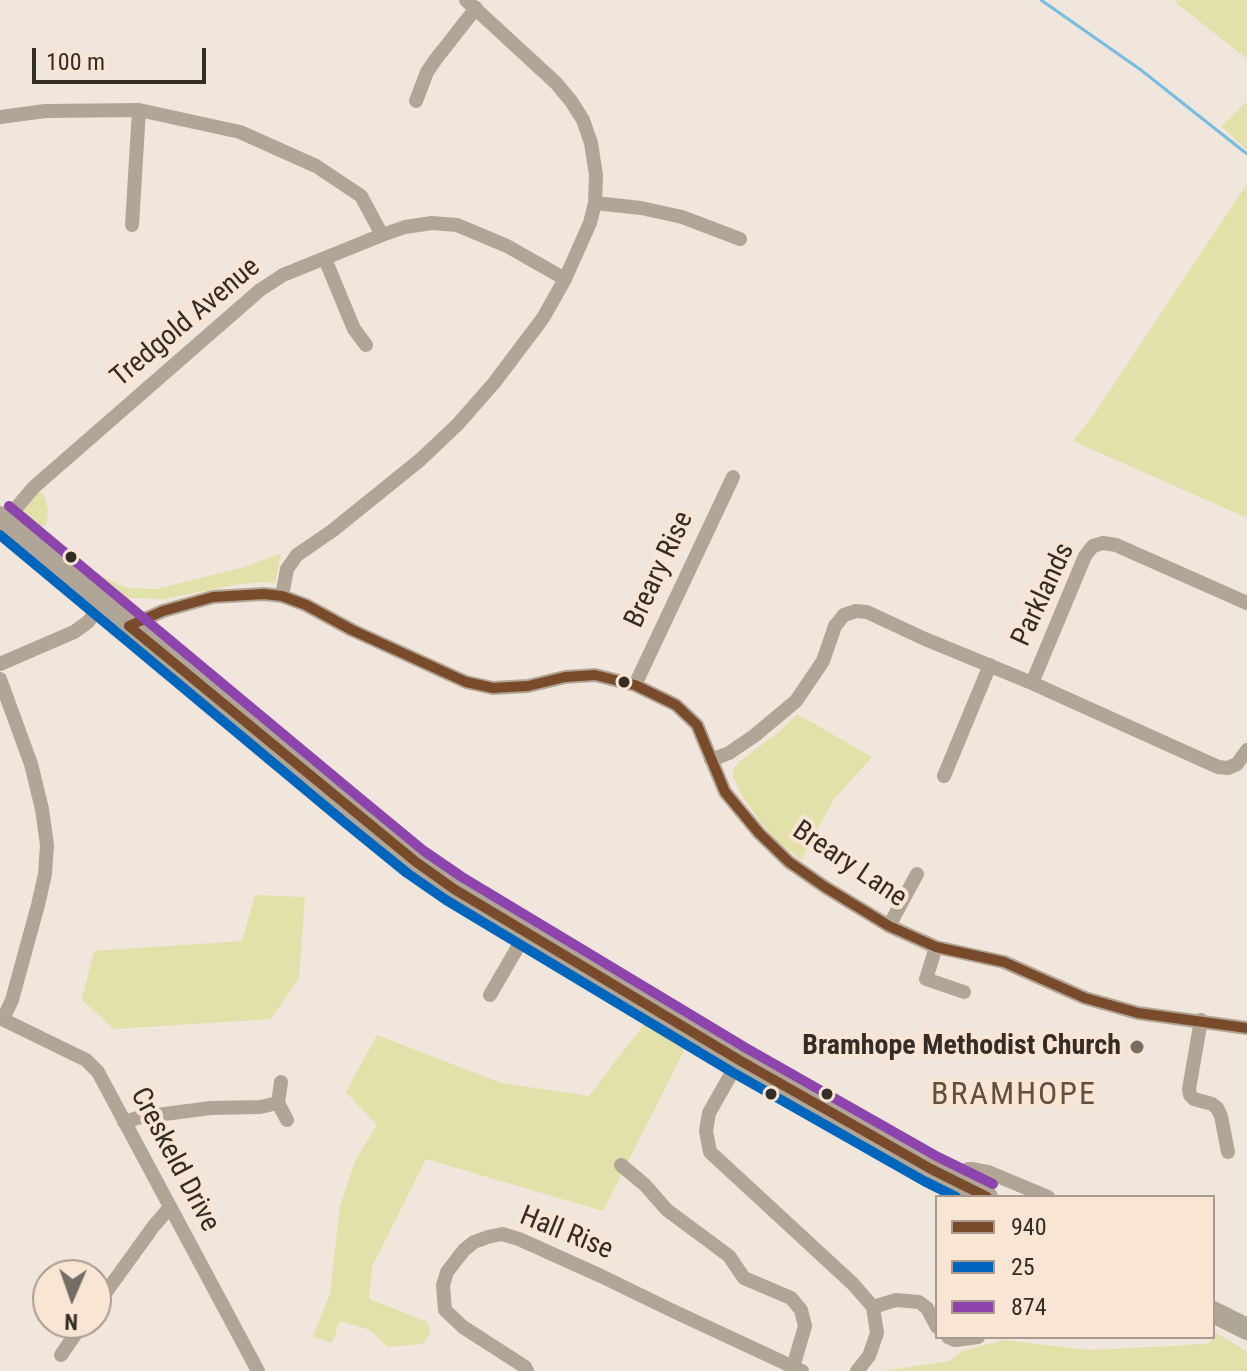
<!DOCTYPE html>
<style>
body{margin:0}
#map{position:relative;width:1247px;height:1371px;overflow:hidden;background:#f1e6db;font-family:"Roboto Condensed",sans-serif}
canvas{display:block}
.legend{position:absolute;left:935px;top:1195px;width:280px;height:144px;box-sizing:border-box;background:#f9e5d3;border:2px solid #aa9b8e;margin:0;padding:10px 14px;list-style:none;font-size:24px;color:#342d26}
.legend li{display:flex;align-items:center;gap:16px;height:40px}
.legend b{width:40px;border:2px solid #aa9b8e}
.north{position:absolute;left:32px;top:1259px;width:80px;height:80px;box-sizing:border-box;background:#f9e5d3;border:2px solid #aa9b8e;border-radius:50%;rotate:182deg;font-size:22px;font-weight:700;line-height:32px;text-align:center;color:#342d26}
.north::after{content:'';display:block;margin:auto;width:28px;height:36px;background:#766e65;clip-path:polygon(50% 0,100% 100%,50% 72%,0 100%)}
.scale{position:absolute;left:32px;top:48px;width:174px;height:36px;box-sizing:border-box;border:4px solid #342d26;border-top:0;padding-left:10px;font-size:24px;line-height:28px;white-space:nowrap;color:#342d26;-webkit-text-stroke:6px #f9e5d3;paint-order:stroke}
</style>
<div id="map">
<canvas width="1247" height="1371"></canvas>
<ul class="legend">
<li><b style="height:10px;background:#7a4b2a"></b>940</li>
<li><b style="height:10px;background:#0065bd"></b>25</li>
<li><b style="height:10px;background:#8e44ad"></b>874</li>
</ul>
<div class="north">N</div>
<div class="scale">100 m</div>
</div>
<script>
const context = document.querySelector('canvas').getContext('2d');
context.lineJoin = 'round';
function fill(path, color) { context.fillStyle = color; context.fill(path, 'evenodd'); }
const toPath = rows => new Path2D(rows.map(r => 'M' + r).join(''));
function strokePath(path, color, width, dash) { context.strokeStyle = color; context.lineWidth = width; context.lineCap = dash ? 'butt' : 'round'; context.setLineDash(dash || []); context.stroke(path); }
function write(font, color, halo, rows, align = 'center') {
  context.font = font + ' "Roboto Condensed",sans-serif'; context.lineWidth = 8; context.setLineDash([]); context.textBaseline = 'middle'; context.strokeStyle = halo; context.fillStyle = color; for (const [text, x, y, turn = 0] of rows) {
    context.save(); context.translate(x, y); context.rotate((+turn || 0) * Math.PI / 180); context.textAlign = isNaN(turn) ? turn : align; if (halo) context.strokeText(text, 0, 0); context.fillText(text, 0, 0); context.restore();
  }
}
const green = toPath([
 [1185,0,1247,0,1247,59,1174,1],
 [1247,102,1247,150,1221,126],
 [1247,184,1247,518,1073,441,1092,417],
 [39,490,44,495,48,510,47,523,39,531,17,514],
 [281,553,275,583,261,582,240,584,164,599,124,598,112,592,89,573,91,570,117,584,129,588,157,589,245,567],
 [797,714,872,757,834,799,801,860,777,841,759,820,741,794,733,777,734,768,740,761,779,732],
 [255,895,305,897,299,978,271,1019,114,1029,82,1000,94,951,242,941],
 [645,1023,688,1043,603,1211,426,1159,372,1267,369,1299,428,1322,430,1335,422,1344,388,1347,370,1330,340,1321,332,1343,313,1337,330,1293,340,1206,355,1161,377,1125,346,1092,377,1035,501,1083,589,1096],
 [1214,1332,1247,1351,1247,1371,882,1371,949,1361,962,1351,1004,1340,1088,1350,1175,1346,1209,1343,1213,1337]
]);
const stream = toPath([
 [1041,0,1141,70,1247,154]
]);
const minor = toPath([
 [416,101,427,72,436,59,476,8],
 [0,117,45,111,139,110,240,132,316,166,361,196,382,235],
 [595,203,641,208,682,217,740,239],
 [132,225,139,110],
 [325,259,354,329,366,345],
 [5,521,34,487,260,290,283,275,382,235,405,227,432,223,457,225,507,246,565,279],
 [282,596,287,569,297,555,332,531,420,460,458,424,494,383,543,318,565,279,590,223,595,203,596,175,591,143,583,120,571,101,556,83,466,0],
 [129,626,163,611,213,597,264,594,282,596,306,605,352,630,466,682,493,688,528,686,565,677,595,675,635,685,676,705,697,725,725,792,759,833,789,862,825,887,889,926,936,947,1004,962,1085,998,1138,1013,1247,1028],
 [0,664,74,632,88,622,102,604],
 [0,679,31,764,42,809,47,845,45,874,38,905,12,1000,3,1019],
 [1032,683,1085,556,1093,546,1103,543,1116,545,1247,603],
 [635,685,733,477],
 [711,760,729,753,754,736,796,701,823,661,835,626,844,615,856,611,867,612,925,639,1032,683,1218,767,1228,768,1237,764,1247,750],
 [944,776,990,665],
 [889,926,917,874],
 [936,947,926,979,964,992],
 [490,995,526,933],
 [0,1018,86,1060,98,1072,258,1371],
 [1201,1020,1189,1089,1190,1095,1194,1099,1212,1104,1217,1108,1221,1116,1228,1152],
 [739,1060,709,1113,706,1131,710,1152,853,1284,873,1307,877,1333,869,1356,857,1371],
 [281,1082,278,1103,287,1120],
 [124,1122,141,1117,211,1108,260,1107,278,1103],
 [621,1165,645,1185,667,1210,729,1256,744,1278,791,1298,801,1310,805,1326,793,1367],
 [952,1179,968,1169,973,1169,988,1172,1048,1197],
 [96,1306,153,1227,170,1207],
 [873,1307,896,1300,919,1302,927,1308,937,1327],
 [948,1337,955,1340,978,1337],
 [61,1355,83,1323],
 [527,1371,525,1367,463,1327,445,1310,443,1285,447,1272,464,1250,474,1242,488,1237,502,1234,519,1239,601,1276,673,1311,802,1371]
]);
const highway = toPath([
 [0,517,129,626,352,810,416,862,454,889,739,1060,931,1169,987,1197],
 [1213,1312,1247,1329]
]);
const bus1 = toPath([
 [129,626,163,611,213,597,264,594,282,596,306,605,352,630,466,682,493,688,528,686,565,677,595,675,635,685,676,705,697,725,725,792,759,833,789,862,825,887,889,926,936,947,1004,962,1085,998,1138,1013,1247,1028],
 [129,626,416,862,454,889,739,1060,931,1169,987,1197]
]);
const bus2 = toPath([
 [0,535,343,821,407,873,446,900,732,1072,924,1181,956,1197]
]);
const bus3 = toPath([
 [9,506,361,799,424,851,462,877,746,1048,938,1157,993,1184]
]);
const markers = [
 [71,557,7,"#342d26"],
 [624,682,7,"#342d26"],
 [1137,1047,8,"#766e65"],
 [771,1094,7,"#342d26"],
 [827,1094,7,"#342d26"]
];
const streetNames = [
 ["Tredgold Avenue",186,323,-40],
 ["Breary Rise",660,570,-65],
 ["Parklands",1044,595,-65],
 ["Breary Lane",849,865,34],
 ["Creskeld Drive",174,1160,62],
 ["Hall Rise",566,1234,22]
];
const poiNames = [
 ["Bramhope Methodist Church",1121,1047]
];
const quarterNames = [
 ["BRAMHOPE",1014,1096]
];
fill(green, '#e1e1a9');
strokePath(stream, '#76bde1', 3);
strokePath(minor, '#b1a695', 14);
strokePath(highway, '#b0a697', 22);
strokePath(bus1, '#7a4b2a', 10);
strokePath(bus2, '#0065bd', 10);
strokePath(bus3, '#8e44ad', 10);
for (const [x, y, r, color] of markers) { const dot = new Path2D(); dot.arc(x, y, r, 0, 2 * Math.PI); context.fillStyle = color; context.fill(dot); strokePath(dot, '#f9e5d3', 3); }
write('28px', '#342d26', '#f9e5d3', streetNames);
write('bold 28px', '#342d26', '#f9e5d3', poiNames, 'right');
context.letterSpacing = '2px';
write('32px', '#605040', '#f9e5d3', quarterNames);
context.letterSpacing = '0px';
</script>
